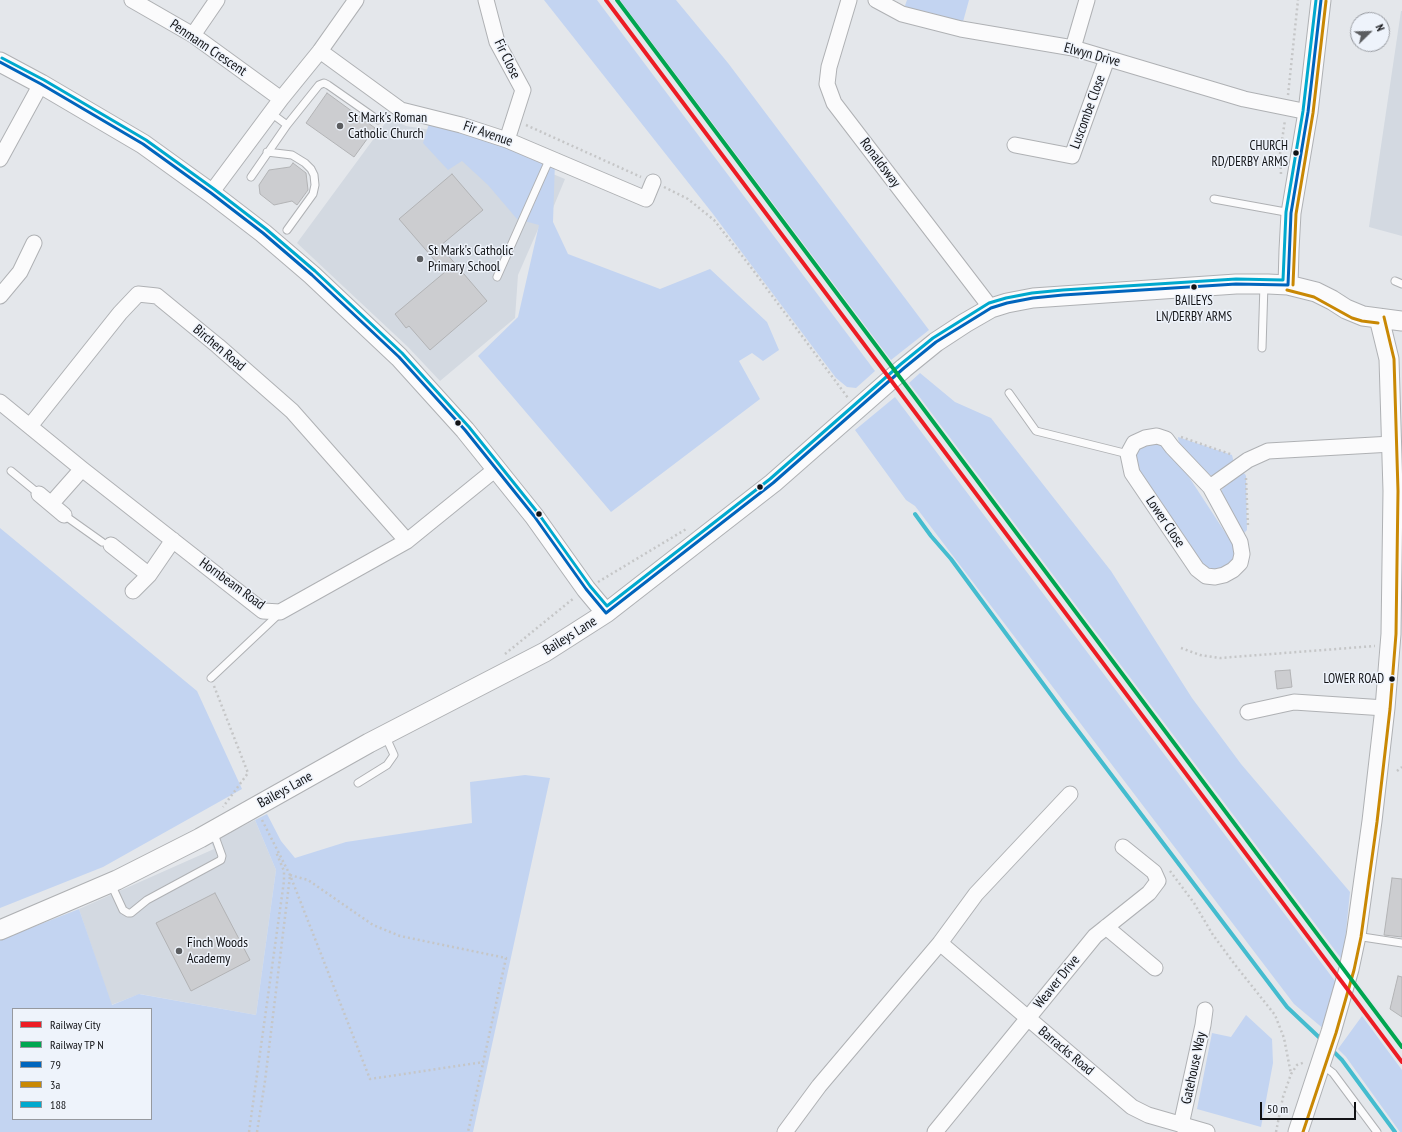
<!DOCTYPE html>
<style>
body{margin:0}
#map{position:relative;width:1402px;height:1132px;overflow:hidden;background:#e4e7eb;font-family:"PT Sans Narrow",sans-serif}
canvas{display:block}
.legend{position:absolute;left:12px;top:1008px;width:140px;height:112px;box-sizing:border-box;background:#eef3fb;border:1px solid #96999f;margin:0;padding:5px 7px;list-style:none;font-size:12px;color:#111215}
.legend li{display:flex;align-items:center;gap:8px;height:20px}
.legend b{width:20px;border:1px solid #96999f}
.north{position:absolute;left:1350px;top:12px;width:40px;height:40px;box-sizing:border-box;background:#eef3fb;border:1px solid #96999f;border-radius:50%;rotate:67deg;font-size:11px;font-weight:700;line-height:16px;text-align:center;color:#111215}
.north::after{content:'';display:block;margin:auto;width:14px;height:18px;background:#5b5d60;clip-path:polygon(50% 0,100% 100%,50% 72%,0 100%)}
.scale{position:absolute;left:1260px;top:1102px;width:96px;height:18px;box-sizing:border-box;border:2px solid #111215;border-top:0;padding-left:5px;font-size:12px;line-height:14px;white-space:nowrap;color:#111215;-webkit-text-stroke:3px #eef3fb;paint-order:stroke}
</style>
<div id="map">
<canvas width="1402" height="1132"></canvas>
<ul class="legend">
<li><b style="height:5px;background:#ed1c24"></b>Railway City</li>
<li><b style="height:5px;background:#00a651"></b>Railway TP N</li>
<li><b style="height:5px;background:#0065bd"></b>79</li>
<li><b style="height:5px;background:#c98804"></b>3a</li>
<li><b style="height:5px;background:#00a9ce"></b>188</li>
</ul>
<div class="north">N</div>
<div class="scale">50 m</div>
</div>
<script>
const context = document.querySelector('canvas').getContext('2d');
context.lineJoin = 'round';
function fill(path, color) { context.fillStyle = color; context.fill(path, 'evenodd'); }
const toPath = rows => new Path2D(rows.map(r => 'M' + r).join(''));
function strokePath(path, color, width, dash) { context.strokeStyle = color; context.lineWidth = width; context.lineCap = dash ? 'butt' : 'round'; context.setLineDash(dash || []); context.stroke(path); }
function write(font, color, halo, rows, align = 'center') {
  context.font = font + ' "PT Sans Narrow",sans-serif'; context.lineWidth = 3; context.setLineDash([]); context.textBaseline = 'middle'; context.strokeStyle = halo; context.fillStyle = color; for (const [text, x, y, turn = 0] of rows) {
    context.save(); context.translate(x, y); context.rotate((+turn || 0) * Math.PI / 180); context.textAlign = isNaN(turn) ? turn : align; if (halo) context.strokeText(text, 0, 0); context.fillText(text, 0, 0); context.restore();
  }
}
const built = toPath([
 [1401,11,1402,11,1402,236,1369,227],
 [389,118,406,126,444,132,472,141,565,179,548,220,539,227,518,275,515,318,440,381,408,347,297,243],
 [255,820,276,870,256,1015,140,994,111,1005,79,909,214,849,211,842]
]);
const green = toPath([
 [544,0,597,0,875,371,856,388,847,387,836,378,713,214],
 [620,0,676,0,728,63,929,330,891,360],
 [907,0,969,0,961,29,902,14],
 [431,117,555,161,553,222,568,254,660,289,710,269,767,322,779,350,763,361,752,353,739,361,760,399,611,512,478,356,518,317,539,225,517,219,488,185,462,161,448,170,423,143],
 [920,373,955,402,991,418,1111,571,1192,698,1241,764,1350,892,1343,961,909,383],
 [895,397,1338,985,1325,1030,1294,1004,915,506,906,500,855,430],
 [1178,437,1232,455,1234,463,1213,476,1210,475,1179,444],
 [1153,441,1170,448,1236,549,1232,563,1229,567,1214,570,1206,567,1199,559,1140,475,1135,458,1136,453,1139,449],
 [1243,473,1245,474,1246,476,1247,530,1244,533,1240,529,1221,491,1223,488],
 [0,528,197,691,242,789,103,867,0,908],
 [525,775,550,778,473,1132,0,1132,0,940,79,909,112,1005,139,994,256,1015,276,870,255,820,267,814,281,841,295,858,346,842,472,823,470,782],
 [13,1009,151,1009,151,1119,13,1119],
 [1246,1015,1272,1039,1273,1063,1261,1127,1197,1109,1212,1033,1231,1037],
 [1362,1016,1402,1070,1402,1132,1400,1132,1346,1057,1338,1049]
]);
const stream = toPath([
 [915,514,931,536,951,559,1063,711,1287,1007,1323,1041],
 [1331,1049,1342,1060,1395,1132]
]);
const building = toPath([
 [327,93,375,128,354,157,306,123,327,93],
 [293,163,306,173,308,190,297,205,292,201,274,205,260,194,259,185,269,170,290,167,293,163],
 [452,174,483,210,440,246,487,301,430,350,409,326,406,328,395,314,445,272,399,219,452,174],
 [1290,670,1292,687,1277,689,1275,671,1290,670],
 [1392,878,1402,879,1402,937,1384,935,1392,878],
 [215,893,250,960,191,991,156,923,215,893],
 [1398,976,1402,977,1402,1017,1390,1009,1398,976]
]);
const path = toPath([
 [1288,95,1298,0],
 [526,125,641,177],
 [1281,174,1280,154,1285,120],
 [664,187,688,199,714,220,750,266,848,398],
 [1181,437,1233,455],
 [1246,478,1248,527],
 [598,582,688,528],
 [1181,648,1200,655,1220,658,1375,646],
 [505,654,574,598],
 [214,686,248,773,223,807],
 [1397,771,1402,767],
 [262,820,290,875,370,1079,484,1062],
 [1170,871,1194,903,1213,935,1236,966,1275,1015,1284,1038,1291,1074],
 [290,875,308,880,373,925,400,936,506,958,468,1132],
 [249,1132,284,881,284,871,276,852],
 [257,1132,265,1081,290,876],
 [1276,1132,1283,1097,1291,1074,1297,1065,1305,1062]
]);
const service = toPath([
 [287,125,319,85,324,83,328,85,378,120],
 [267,152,292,155,305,163,311,169,314,175,315,185,313,194,287,230],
 [251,177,287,125,271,113],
 [1214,199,1291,213],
 [497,277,550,158],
 [1395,281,1402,284],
 [1262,348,1264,284],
 [1009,393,1036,431,1128,454],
 [11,471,39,494],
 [64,515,102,542],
 [211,678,280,613],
 [358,783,387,765,394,755,385,735],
 [111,884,123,910,128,913,131,913,147,900,221,860,222,856,213,831],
 [1356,936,1402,943],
 [1321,1064,1333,1073,1377,1132]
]);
const minor = toPath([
 [132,0,193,35,281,99],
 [486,0,497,42,523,90,507,140],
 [849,0,829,67,827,84,834,103,991,308],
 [876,0,902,14,961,29,1073,48,1244,99,1308,112],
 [193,35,217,0],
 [1073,48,1087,0],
 [320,51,401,110,461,125,507,140,646,199,653,182],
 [1015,145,1072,156,1107,59],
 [0,159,41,84],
 [211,193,281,99,320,51,356,0],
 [0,296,20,272,34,243],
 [0,402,82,469,263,611,280,612,407,541,497,468],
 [30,426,120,313,138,294,157,296,218,346,292,411,407,541],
 [1210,487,1240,542,1242,554,1240,563,1233,570,1224,575,1215,577,1206,576,1197,569,1132,473,1128,454,1134,443,1145,438,1157,436,1166,439,1172,447,1210,487,1248,460,1268,451,1392,444],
 [39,494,64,515],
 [51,504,82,469],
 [111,545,149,575],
 [133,591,149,575,173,540],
 [1248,712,1294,702,1385,708],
 [1106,927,1155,968],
 [940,943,1132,1107,1148,1115,1207,1132],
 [1181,1125,1203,1025,1205,1010],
 [785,1132,819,1086,940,943,976,894,1070,794],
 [935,1132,1095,936,1149,893,1158,881,1154,872,1123,847]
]);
const tertiary = toPath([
 [0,62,41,84,143,144,211,193,263,233,312,275,399,357,465,430,534,516,586,589,606,613],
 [1288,285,1289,250,1291,213,1308,112,1321,0],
 [0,930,117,880,200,838,369,743,545,652,606,613,773,483,904,368,936,342,965,323,991,308,1007,303,1033,298,1236,284,1268,284,1288,285,1316,292,1332,300,1346,309,1363,316,1402,321],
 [1298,1132,1331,1032,1349,969,1356,936,1372,821,1385,708,1391,634,1393,491,1389,359,1379,318]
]);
const bus1 = toPath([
 [0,62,41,84,143,144,211,193,263,233,312,275,399,357,465,430,534,516,586,589,606,613],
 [1288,285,1291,213,1308,112,1321,0],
 [606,613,773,483,904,368,936,342,991,308,1007,303,1033,298,1063,295,1236,284,1288,285]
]);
const bus2 = toPath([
 [1293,285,1296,214,1313,113,1326,1],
 [1287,290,1314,297,1352,318,1362,321,1378,323],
 [1303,1132,1336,1033,1354,970,1361,937,1377,822,1390,709,1396,634,1398,491,1394,359,1384,317]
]);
const bus3 = toPath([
 [2,58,44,80,146,140,214,189,266,229,315,271,402,353,469,427,538,513,590,586,607,606,770,479,901,364,933,338,989,303,1006,298,1032,293,1063,290,1236,279,1283,280,1286,212,1303,111,1316,0]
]);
const rail1 = toPath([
 [606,0,1402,1062]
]);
const rail2 = toPath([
 [617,0,1402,1047]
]);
const markers = [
 [340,126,4,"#5b5d60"],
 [1296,153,3.5,"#111215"],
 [420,259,4,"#5b5d60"],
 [1194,287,3.5,"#111215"],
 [458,423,3.5,"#111215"],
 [760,487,3.5,"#111215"],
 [539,514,3.5,"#111215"],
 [1392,679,3.5,"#111215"],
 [179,951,4,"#5b5d60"]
];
const busNames = [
 ["CHURCH",1288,146],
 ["RD/DERBY ARMS",1288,162],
 ["BAILEYS",1194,301,"center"],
 ["LN/DERBY ARMS",1194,317,"center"],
 ["LOWER ROAD",1384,679]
];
const streetNames = [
 ["Penmann Crescent",208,48,34],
 ["Elwyn Drive",1092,55,15],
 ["Fir Close",507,59,64],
 ["Luscombe Close",1088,112,-70],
 ["Fir Avenue",488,134,19],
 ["Ronaldsway",880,163,53],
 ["Birchen Road",219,348,40],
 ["Lower Close",1165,522,56],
 ["Hornbeam Road",232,584,36],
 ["Baileys Lane",570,636,-32],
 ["Baileys Lane",285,790,-29],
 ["Weaver Drive",1057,982,-51],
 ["Barracks Road",1066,1051,40],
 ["Gatehouse Way",1194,1068,-78]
];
const poiNames = [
 ["St Mark's Roman",348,118],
 ["Catholic Church",348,134],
 ["St Mark's Catholic",428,251],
 ["Primary School",428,267],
 ["Finch Woods",187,943],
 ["Academy",187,959]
];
fill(built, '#d3d9e1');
fill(green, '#c3d4f1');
strokePath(stream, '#44bccf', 4);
fill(building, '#cccdd0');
strokePath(building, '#b2b3b5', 1);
strokePath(service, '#afb1b4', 9);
strokePath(minor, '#afb1b4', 17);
strokePath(tertiary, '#afb1b4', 21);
strokePath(path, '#c5c6c7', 2.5, [2, 3]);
strokePath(service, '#fbfbfc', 7);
strokePath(minor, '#fbfbfc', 15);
strokePath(tertiary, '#fbfbfc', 19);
strokePath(bus1, '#0065bd', 3);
strokePath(bus2, '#c98804', 3);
strokePath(bus3, '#00a9ce', 3);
strokePath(rail1, '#ed1c24', 4);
strokePath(rail2, '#00a651', 4);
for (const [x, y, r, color] of markers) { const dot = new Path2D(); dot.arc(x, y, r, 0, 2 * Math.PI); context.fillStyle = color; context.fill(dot); strokePath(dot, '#eef3fb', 1.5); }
write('13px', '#111215', '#eef3fb', busNames, 'right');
write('14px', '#111215', '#eef3fb', streetNames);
write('14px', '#111215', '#eef3fb', poiNames, 'left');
</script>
